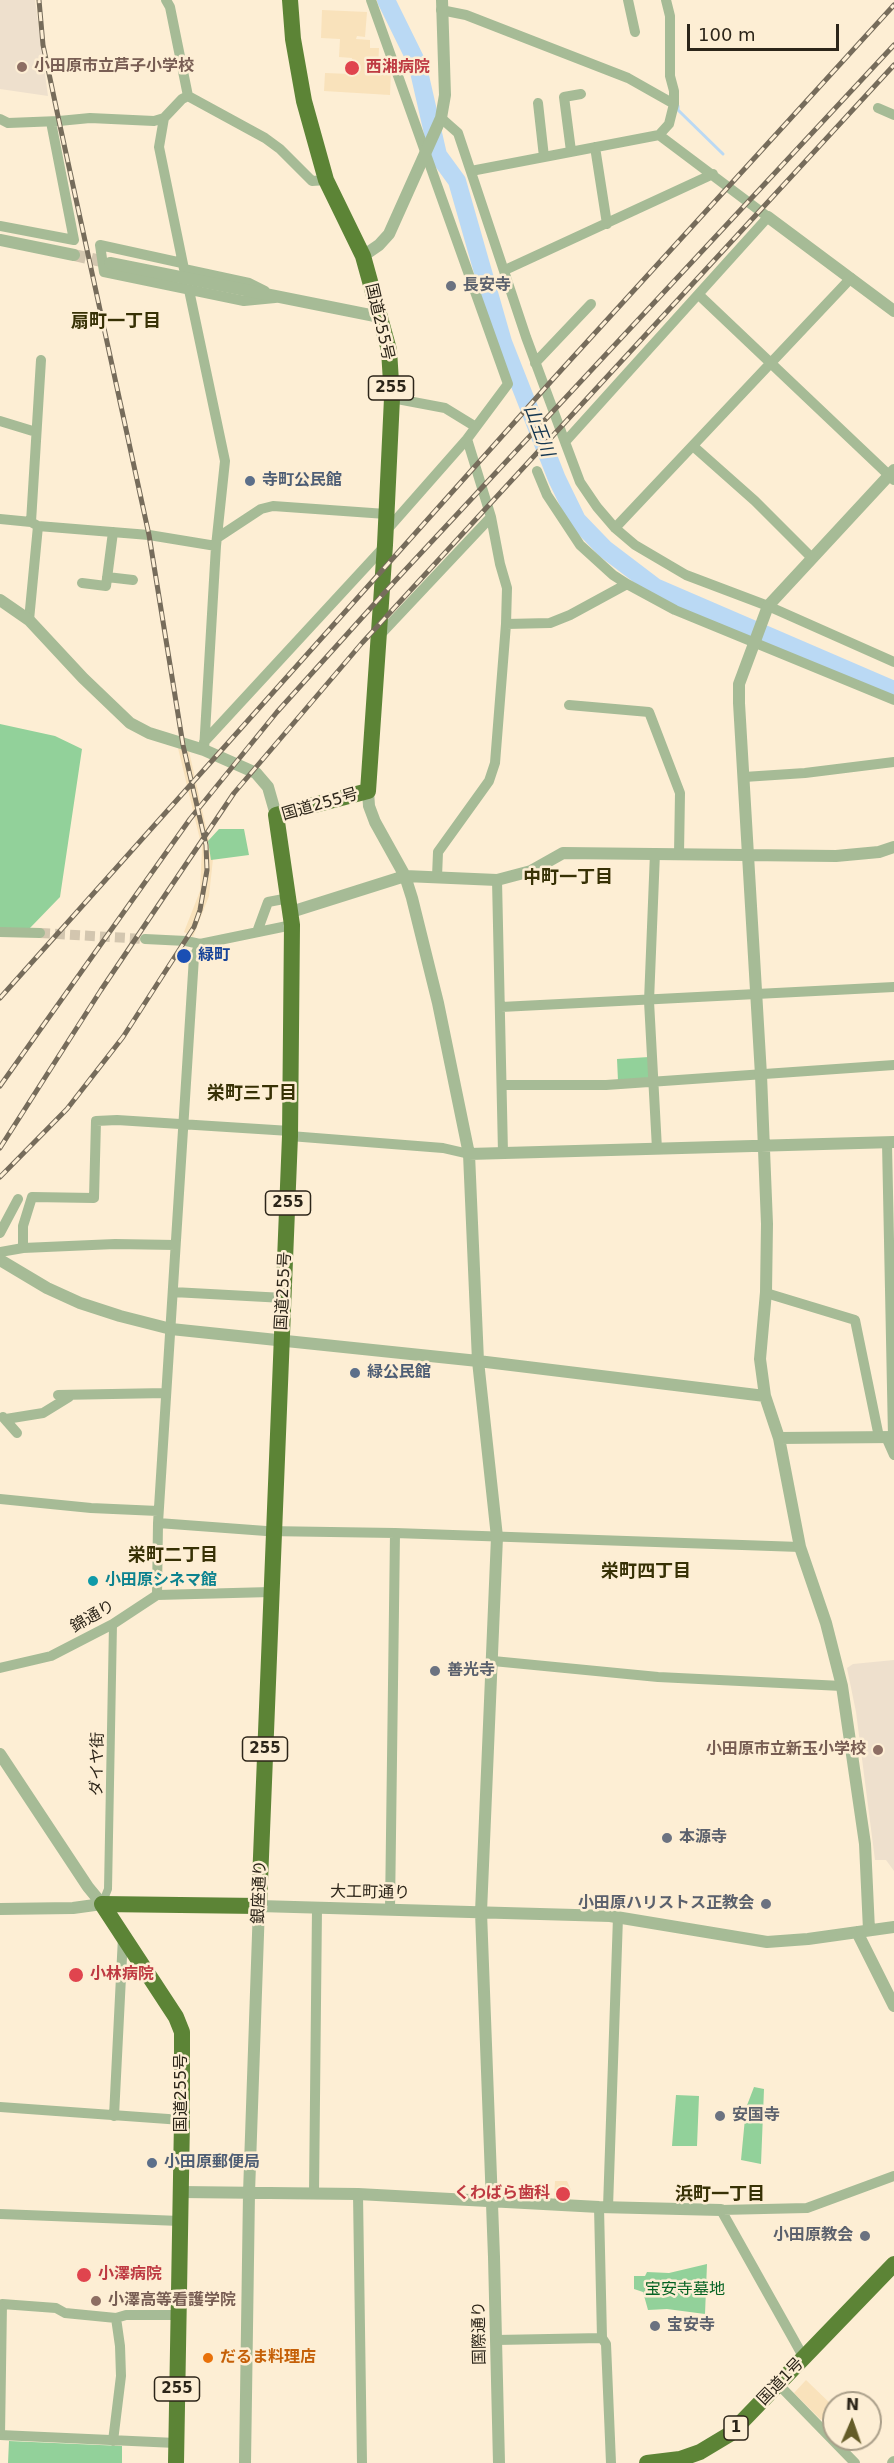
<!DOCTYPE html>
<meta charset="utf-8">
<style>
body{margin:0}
#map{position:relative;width:894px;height:2463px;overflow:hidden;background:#fdeed4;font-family:"DejaVu Sans",sans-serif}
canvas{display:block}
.north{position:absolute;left:822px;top:2391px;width:60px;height:60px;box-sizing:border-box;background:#fdeed4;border:2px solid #a99e89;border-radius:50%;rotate:2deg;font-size:16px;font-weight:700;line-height:24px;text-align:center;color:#2c2519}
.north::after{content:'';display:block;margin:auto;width:21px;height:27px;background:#645c28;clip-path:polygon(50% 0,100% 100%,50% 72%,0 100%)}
.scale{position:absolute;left:687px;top:24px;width:152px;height:27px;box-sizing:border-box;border:3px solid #2c2519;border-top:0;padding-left:8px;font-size:18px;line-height:21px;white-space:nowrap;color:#2c2519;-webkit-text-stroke:4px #fdeed4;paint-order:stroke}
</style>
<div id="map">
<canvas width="894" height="2463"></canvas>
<div class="north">N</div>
<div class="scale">100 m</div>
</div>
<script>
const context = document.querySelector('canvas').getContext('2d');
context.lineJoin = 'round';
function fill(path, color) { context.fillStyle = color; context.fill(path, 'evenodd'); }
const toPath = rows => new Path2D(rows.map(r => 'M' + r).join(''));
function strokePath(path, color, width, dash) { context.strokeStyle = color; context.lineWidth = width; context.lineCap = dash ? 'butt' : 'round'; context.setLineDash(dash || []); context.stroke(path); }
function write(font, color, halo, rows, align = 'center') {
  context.font = font + ' "DejaVu Sans","Noto Sans JP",sans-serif'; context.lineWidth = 5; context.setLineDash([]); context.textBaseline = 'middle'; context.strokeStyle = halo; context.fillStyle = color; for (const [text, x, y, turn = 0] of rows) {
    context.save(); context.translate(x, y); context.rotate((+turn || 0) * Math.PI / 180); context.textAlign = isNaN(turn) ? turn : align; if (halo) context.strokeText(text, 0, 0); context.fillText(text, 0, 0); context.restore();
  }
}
const built = toPath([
 [322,10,367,12,365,37,357,36,356,39,370,40,370,48,379,48,378,69,391,70,390,95,324,91,325,73,351,74,352,58,339,57,340,39,321,38],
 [178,748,189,751,213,859,209,896,193,937,184,932,200,891,202,848],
 [555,2181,567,2181,571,2190,570,2200,554,2199],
 [806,2380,834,2407,821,2420,794,2393]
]);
const education = toPath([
 [0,0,35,0,48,96,0,89],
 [894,1660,894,1871,886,1860,875,1860,856,1712,847,1668,853,1664]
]);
const green = toPath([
 [0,724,55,736,82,749,60,897,29,929,0,928],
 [219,829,244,829,249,855,211,860,208,841],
 [649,1057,651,1078,618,1081,617,1059],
 [754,2087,764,2089,761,2164,741,2160,746,2108],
 [676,2095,699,2096,697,2146,672,2146],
 [707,2264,705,2314,667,2309,648,2310,643,2292,634,2289,634,2276,645,2276,647,2272,669,2273],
 [9,2441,122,2446,122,2463,8,2463]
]);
const stream = toPath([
 [678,106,678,110,723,154]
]);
const river = toPath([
 [386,0,417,63,438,155,457,181,503,342,557,479,577,520,605,549,655,587,894,690]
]);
const minorTunnel = toPath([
 [40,933,145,939]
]);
const tertiaryTunnel = toPath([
 [74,255,110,263]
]);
const pedestrian = toPath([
 [102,1904,108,1889,113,1624]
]);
const minor = toPath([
 [166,0,170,7,188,96],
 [371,0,508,384,467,439,386,531],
 [628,0,635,32],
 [441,10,466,15,628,78,674,104],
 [538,103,544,157],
 [878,108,894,115],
 [164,118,159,147,184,269,249,283,265,291],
 [441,118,458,133,526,337,565,442,580,482,597,507,615,528,635,545,686,575,768,606,894,662],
 [0,119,8,123,59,121,90,118,154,121,164,118,182,99,188,96,265,138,280,149,312,181,326,180],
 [659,135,669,124,674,104,674,91,670,76,670,16,666,0],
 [595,147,607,224],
 [571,151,564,97,581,94],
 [471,171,659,135,768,217,565,442],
 [0,226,74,240,51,122],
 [182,263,100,245,104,272,244,301,275,298],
 [505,270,713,174],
 [189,290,225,461,216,546,204,750],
 [699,295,894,480],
 [535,363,591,304],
 [392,398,445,408,476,427],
 [0,421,36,432],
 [693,446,755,501,812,558],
 [537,471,547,495,580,545,613,575,627,584,675,610,894,700],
 [0,519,31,522,38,526,149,535,216,546],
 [31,522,41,360],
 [615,528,851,278],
 [217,538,261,509,273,506,386,514],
 [107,577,133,580],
 [82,583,106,586,113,532],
 [29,620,38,526],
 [506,624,550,623,570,615,627,584],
 [379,636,491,517],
 [569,705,649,712,680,793,679,854],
 [204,742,385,546],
 [744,777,805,773,894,762],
 [655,853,649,1001,657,1149],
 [437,877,438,852,489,781,495,763,506,624,507,588,500,564,491,517,467,439],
 [497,880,503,1153],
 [0,932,40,933],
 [257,932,268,902,289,898],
 [145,939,186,941,200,944,292,925],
 [200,944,194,957,158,1523,266,1531,395,1533,800,1547],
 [501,1007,894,987],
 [502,1085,606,1085,894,1065],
 [290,1136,443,1148,469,1154],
 [887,1143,893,1437],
 [0,1233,18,1199],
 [23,1248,23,1226,32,1197,94,1198,96,1121,117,1120,290,1131],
 [0,1252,23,1248,115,1244,175,1245],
 [173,1292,284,1298],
 [766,1293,855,1320,879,1437],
 [58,1395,166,1393],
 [3,1417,17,1433],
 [6,1419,43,1413,69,1397],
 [886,1437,894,1455],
 [0,1499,91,1508,158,1511],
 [157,1595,158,1523],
 [493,1661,658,1677,842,1686],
 [0,1668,51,1656,113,1624,157,1595,271,1592],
 [390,1910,395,1533],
 [0,2107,182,2120],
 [114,2116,123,1937],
 [314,2193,317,1908],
 [358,2194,362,2463],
 [599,2207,602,2338,606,2344,611,2463],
 [608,2207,618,1917],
 [0,2214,180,2221],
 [496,2340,602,2338],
 [804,2358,721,2210,807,2208,894,2176],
 [779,2385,855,2463],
 [0,2435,2,2304,56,2308,65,2313,116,2318,126,2315,178,2315],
 [0,2435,176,2443],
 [113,2441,121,2376,120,2346,116,2318]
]);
const tertiary = toPath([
 [768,217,894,311],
 [0,240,74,255],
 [363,256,379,245,389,234,441,118,445,95,442,0],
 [110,263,380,317],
 [0,600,29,620,83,678,130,723,149,733,204,750,256,773,268,787,276,815],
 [368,791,369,806,375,822,405,876,412,898,438,1003,469,1154,478,1361,497,1537,481,1912,494,2257,499,2463],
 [291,912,405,876,497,880,531,871,563,853,836,856,879,852,894,847],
 [469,1154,894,1142],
 [0,1260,47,1288,80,1303,120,1316,171,1329,478,1361,765,1396],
 [779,1438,894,1437],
 [0,1754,88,1887,102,1904],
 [0,1909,73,1908,102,1904],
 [869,1930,865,1844,842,1686,826,1623,800,1547,779,1438,765,1396,760,1359,766,1292,767,1224,761,1075,739,703,739,684,768,606,894,470],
 [857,1932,894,2006],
 [181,2192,358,2194,599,2207,721,2210],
 [245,2463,249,2193,259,1906,610,1916,767,1942,808,1939,894,1927],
 [893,2463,894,2462]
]);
const trunk = toPath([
 [102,1904,259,1906,290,1136,292,925,276,815,368,791,385,545,392,398,389,350,363,256,326,180,304,101,293,39,290,0],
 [102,1904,176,2017,182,2032,182,2120,176,2463],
 [647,2463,680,2459,700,2452,730,2434,894,2264]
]);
const rail = toPath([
 [0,998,554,378,894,5],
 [0,1086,190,819,277,712,395,581,894,45],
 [0,1148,101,990,234,793,362,643,894,65],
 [0,1177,67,1109,123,1037,194,927,200,910,207,870,206,845,183,745,149,535,59,121,43,45,39,0]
]);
const markers = [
 [22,67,6,"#8d6e63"],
 [352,68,8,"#e0444e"],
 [451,286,6,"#6b7280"],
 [250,481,6,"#5c6f8a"],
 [184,956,8,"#1a4fb4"],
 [355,1373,6,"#5c6f8a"],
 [93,1581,6,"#0f9aa8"],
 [435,1671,6,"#6b7280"],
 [878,1750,6,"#8d6e63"],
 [667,1838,6,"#6b7280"],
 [766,1904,6,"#6b7280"],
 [76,1975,8,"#e0444e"],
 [720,2116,6,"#6b7280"],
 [152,2163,6,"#5c6f8a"],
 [563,2194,8,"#e0444e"],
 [865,2236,6,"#6b7280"],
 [84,2275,8,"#e0444e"],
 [96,2301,6,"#8d6e63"],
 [655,2326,6,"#6b7280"],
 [208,2358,6,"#e8710a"]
];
const shields = [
 [391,388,45],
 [288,1203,45],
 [265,1749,45],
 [177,2389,45],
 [736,2428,24]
];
const shieldNames = [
 ["255",391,388],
 ["255",288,1203],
 ["255",265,1749],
 ["255",177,2389],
 ["1",736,2428]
];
const educationNames = [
 ["小田原市立芦子小学校",34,67],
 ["小田原市立新玉小学校",866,1750,"right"],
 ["小澤高等看護学院",108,2301]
];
const healthNames = [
 ["西湘病院",366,68],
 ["小林病院",90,1975],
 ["くわばら歯科",550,2194,"right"],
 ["小澤病院",98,2275]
];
const worshipNames = [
 ["長安寺",463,286],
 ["善光寺",447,1671],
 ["本源寺",679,1838],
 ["小田原ハリストス正教会",754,1904,"right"],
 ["安国寺",732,2116],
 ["小田原教会",853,2236,"right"],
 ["宝安寺",667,2326]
];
const streetNames = [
 ["国道255号",379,322,77],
 ["国道255号",320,805,-16],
 ["国道255号",284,1291,-87],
 ["錦通り",93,1617,-30],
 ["ダイヤ街",98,1764,-89],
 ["銀座通り",260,1892,-88],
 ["大工町通り",370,1893,1],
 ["国道255号",182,2093,-90],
 ["国際通り",480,2333,-91],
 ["国道1号",781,2382,-46]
];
const serviceNames = [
 ["寺町公民館",262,481],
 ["緑公民館",367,1373],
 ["小田原郵便局",164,2163]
];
const transitNames = [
 ["緑町",198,956]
];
const cultureNames = [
 ["小田原シネマ館",105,1581]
];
const parkNames = [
 ["宝安寺墓地",685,2290]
];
const foodNames = [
 ["だるま料理店",220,2358]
];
const neighbourhoodNames = [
 ["扇町一丁目",116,322],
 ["中町一丁目",568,878],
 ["栄町三丁目",252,1094],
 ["栄町二丁目",173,1556],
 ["栄町四丁目",646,1572],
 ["浜町一丁目",720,2195]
];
const waterNames = [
 ["山王川",538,431,69]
];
fill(built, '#f9e2bb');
fill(education, '#eee0cd');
fill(green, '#92d19a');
strokePath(stream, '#bad9f4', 3);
strokePath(river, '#bad9f4', 18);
strokePath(minorTunnel, '#d3c6af', 10, [10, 5]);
strokePath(tertiaryTunnel, '#d3c6af', 12, [12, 6]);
strokePath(pedestrian, '#a6bb96', 8);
strokePath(minor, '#a6bb96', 10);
strokePath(tertiary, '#a6bb96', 12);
strokePath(trunk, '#5c8436', 16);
strokePath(rail, '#766c5b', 5);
strokePath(rail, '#fdeed4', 3, [9]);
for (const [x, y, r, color] of markers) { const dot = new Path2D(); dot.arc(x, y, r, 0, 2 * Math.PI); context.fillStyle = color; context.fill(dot); strokePath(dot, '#fdeed4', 2); }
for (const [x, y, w] of shields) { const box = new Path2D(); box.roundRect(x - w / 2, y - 12, w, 24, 4.5); context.fillStyle = '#fdeed4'; context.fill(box); strokePath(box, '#2c2519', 1.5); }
write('bold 15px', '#2c2519', null, shieldNames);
write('bold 16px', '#785e54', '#fdeed4', educationNames, 'left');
write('bold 16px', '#be3a42', '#fdeed4', healthNames, 'left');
write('bold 16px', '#5b616d', '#fdeed4', worshipNames, 'left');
write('16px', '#2c2519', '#fdeed4', streetNames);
write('bold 16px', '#4e5e75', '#fdeed4', serviceNames, 'left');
write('bold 16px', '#164399', '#fdeed4', transitNames, 'left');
write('bold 16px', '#0d838f', '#fdeed4', cultureNames, 'left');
write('16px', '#056223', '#fdeed4', parkNames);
write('bold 16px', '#c56008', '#fdeed4', foodNames, 'left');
write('bold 18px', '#373105', '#fdeed4', neighbourhoodNames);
write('italic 18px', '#123550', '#fdeed4', waterNames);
</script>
